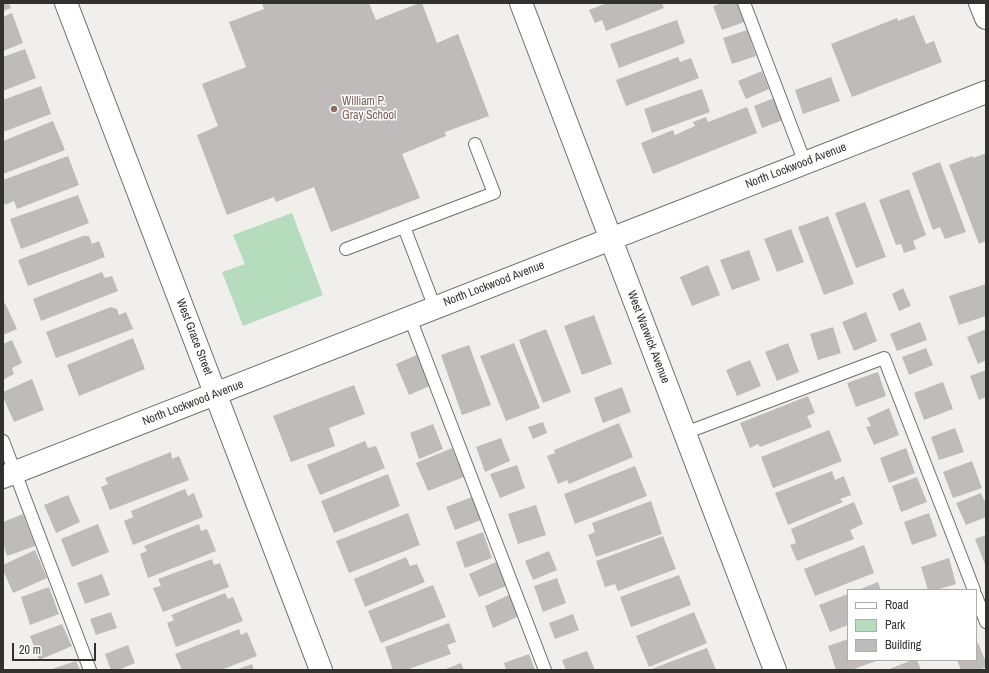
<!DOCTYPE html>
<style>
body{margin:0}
#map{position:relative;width:989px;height:673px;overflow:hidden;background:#f0efec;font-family:"Archivo Narrow",sans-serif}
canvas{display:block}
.frame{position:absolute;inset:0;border:4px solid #313130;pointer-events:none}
.legend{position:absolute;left:847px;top:589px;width:130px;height:72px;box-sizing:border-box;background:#fff;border:1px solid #adadac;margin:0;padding:5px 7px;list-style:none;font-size:12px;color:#313130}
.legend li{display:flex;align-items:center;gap:8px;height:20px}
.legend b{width:20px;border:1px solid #adadac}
.scale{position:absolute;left:12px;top:643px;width:84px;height:18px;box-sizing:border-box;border:2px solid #313130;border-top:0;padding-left:5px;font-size:12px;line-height:14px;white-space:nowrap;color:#313130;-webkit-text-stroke:3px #fff;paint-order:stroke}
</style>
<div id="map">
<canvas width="989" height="673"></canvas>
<div class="frame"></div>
<ul class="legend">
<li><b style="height:5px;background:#fff"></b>Road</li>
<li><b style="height:11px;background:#b4dcbd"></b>Park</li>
<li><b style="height:11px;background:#bfbbbb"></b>Building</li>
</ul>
<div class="scale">20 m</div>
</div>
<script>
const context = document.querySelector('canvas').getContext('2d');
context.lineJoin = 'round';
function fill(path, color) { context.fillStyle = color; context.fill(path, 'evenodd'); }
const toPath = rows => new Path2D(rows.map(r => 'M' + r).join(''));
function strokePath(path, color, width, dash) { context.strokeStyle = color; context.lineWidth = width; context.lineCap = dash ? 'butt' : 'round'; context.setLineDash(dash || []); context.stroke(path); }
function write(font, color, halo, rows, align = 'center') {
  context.font = font + ' "Archivo Narrow",sans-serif'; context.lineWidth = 3; context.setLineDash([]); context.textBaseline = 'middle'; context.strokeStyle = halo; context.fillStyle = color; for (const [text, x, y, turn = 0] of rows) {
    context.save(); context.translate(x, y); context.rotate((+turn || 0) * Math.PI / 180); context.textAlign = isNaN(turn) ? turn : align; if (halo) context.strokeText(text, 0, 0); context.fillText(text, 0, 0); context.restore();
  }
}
const green = toPath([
 [292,213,323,295,243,326,222,272,245,264,233,235]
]);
const building = toPath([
 [3,3,9,3,11,8,3,11],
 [262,3,369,3,376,20,419,3,422,3,437,43,458,34,489,116,445,132,446,136,402,154,420,198,331,232,314,187,276,202,274,197,227,215,197,135,218,126,202,84,246,67,229,22,264,9],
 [607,3,662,3,664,8,606,31,602,20,595,23,589,10],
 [722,3,737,3,744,22,722,30,713,6],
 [12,13,23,43,3,51,3,17],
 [914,15,926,44,934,41,942,62,852,97,831,44,897,18,898,21],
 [677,20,685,43,619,68,610,44],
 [747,30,756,56,732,64,723,38],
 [25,49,36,78,3,91,3,57],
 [678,57,680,62,691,58,699,78,626,106,616,80],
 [762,71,769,89,746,99,738,81],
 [831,77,840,101,803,114,795,90],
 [41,86,51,114,3,132,3,100],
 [702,89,710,112,652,133,644,109],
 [774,98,783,120,762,128,754,106],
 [747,107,757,133,653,174,641,143,673,130,675,135,695,126,693,122,706,117,708,122],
 [53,121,65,150,3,174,3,141],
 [986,153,986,241,979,244,949,165,973,156,973,158],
 [68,156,79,185,17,209,14,201,5,205,3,201,3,180],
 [940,162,966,232,945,239,940,227,933,230,912,173],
 [909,189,926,235,913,241,916,249,904,253,901,244,896,245,879,200],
 [78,195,89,223,21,249,10,219],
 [865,202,886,257,856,268,835,213],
 [828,216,854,284,824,295,798,227],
 [791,229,804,262,777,272,764,239],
 [83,236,89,236,92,244,99,241,105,257,28,286,18,260],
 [749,250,760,280,732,290,720,260],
 [708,265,720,295,692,306,680,277],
 [102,272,105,278,112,276,118,291,41,321,33,299],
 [986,284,986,316,959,325,949,296],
 [903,288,911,306,899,311,892,294],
 [5,303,17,329,3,335,3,304],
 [111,307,117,309,119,315,126,312,133,329,56,358,46,332],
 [866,312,877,341,854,351,842,322],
 [594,315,612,364,582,375,564,326],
 [920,322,927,340,897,351,890,334],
 [833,327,841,353,818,360,810,334],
 [546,329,571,392,543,403,519,340],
 [986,329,986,360,978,364,967,337],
 [133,338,145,369,79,396,67,365],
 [12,340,22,363,12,368,14,374,3,380,3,344],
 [514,343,540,408,506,421,480,356],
 [788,343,799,372,777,381,765,352],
 [469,345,491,405,462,415,441,355],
 [926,348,933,365,909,375,902,357],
 [419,354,432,385,409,395,396,364],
 [750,360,761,386,737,396,726,370],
 [986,370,986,397,979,400,970,376],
 [878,372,886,396,856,407,847,383],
 [32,379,44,410,14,422,3,397,3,392],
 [943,382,953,409,924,420,914,393],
 [354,385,365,414,329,428,335,446,291,462,273,416],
 [622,387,631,412,603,423,594,398],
 [808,396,815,413,807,416,812,427,760,447,758,444,750,448,740,423],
 [889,408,899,435,874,445,866,427,871,426,867,418],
 [543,422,547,433,533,439,528,427],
 [619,423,633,457,569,484,567,480,558,484,547,456,555,453,554,450],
 [433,424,443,449,419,459,410,433],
 [955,428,964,452,939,460,931,437],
 [829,430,842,461,773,488,761,457],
 [501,438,510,461,485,472,476,447],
 [365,441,368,448,376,446,385,468,320,495,307,465],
 [452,448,464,477,428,491,416,463],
 [906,448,915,473,889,483,880,458],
 [171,452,172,459,179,456,189,480,110,510,101,487,108,484,105,478],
 [972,461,982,488,953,498,943,472],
 [517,465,525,488,500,498,490,474],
 [635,466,647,496,575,524,564,494],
 [832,471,835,480,844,476,851,495,840,499,843,502,788,525,775,493],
 [388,474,400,506,334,533,321,501],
 [917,477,927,502,901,512,892,486],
 [185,489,188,496,194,493,203,517,133,545,124,521,133,517,131,511],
 [981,493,986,504,986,517,966,525,956,503],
 [68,495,80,522,56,533,44,505],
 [472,497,481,520,455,530,446,507],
 [651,501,662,534,596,557,588,535,595,532,592,523],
 [854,502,863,524,850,530,854,539,797,561,790,545,796,543,791,529],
 [536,505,546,535,518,544,508,514],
 [408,513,420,545,349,573,336,541],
 [929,513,937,536,912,545,904,522],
 [23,514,35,546,7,556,3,544,3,522],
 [98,524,109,552,72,567,61,539],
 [199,524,201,531,207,529,216,551,148,578,140,554,147,551,144,546],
 [483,532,492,558,465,568,456,542],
 [986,535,986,567,975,539],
 [663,536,676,569,618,591,615,584,605,587,596,561],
 [864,545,874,573,815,596,804,569],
 [35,550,47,578,13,593,3,570,3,565],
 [549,551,557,570,533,580,525,561],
 [406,557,410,566,417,564,425,582,365,607,354,579],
 [949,558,956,584,936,590,928,590,921,567],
 [212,559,214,565,220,563,229,587,163,612,153,588,161,586,158,579],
 [496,562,506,586,479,597,469,574],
 [102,574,110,595,85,604,77,583],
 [679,575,691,605,631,627,620,597],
 [557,578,566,603,543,612,534,586],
 [878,582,881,590,858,590],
 [433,585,446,617,381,643,368,611],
 [49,587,59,614,30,625,21,597],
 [225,593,228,599,233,597,243,621,176,647,167,623,174,620,171,615],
 [848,594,848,625,830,632,819,605],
 [509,595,519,616,493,628,485,606],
 [111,612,117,628,96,635,90,619],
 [694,612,707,643,649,667,636,636],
 [573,614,579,630,555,639,549,623],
 [449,623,456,642,447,645,451,654,406,670,393,670,385,647],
 [62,624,72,646,39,660,30,636],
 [239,629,241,635,247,632,257,656,221,670,182,670,175,654],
 [848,639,848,660,879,660,851,670,836,670,828,646],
 [978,643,986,662,986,667,979,670,961,670,957,660,976,660,976,644],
 [128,645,135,663,118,670,111,670,105,654],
 [707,648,716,670,649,670],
 [587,651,595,670,566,670,562,660],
 [529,654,535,670,506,670,504,663],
 [912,660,917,660,921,670,887,670],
 [76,661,80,670,49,670],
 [461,663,464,670,443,670],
 [252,664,254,670,236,670]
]);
const lane = toPath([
 [744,3,805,163],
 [404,227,494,193,475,144],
 [346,249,404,227,435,308],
 [410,318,545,670],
 [685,433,884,358,974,590],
 [3,441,90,670],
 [976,596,986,622]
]);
const street = toPath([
 [66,3,321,670],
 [521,3,775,670],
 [980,3,986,18],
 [3,477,986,92]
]);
const markers = [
 [334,109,4,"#8d6e63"]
];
const educationNames = [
 ["William P.",342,102],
 ["Gray School",342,116]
];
const streetNames = [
 ["North Lockwood Avenue",796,166,-21],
 ["North Lockwood Avenue",494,284,-21],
 ["West Grace Street",194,337,69],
 ["West Warwick Avenue",648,337,69],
 ["North Lockwood Avenue",193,403,-21]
];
fill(green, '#b4dcbd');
fill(building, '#bfbbbb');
strokePath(lane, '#6f6e6c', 14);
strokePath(street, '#6f6e6c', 24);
strokePath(lane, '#fff', 12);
strokePath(street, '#fff', 22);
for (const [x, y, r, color] of markers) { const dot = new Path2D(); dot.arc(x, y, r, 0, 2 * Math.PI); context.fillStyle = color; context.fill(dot); strokePath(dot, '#fff', 1.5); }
write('12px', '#785e54', '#fff', educationNames, 'left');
write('12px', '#313130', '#fff', streetNames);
</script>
